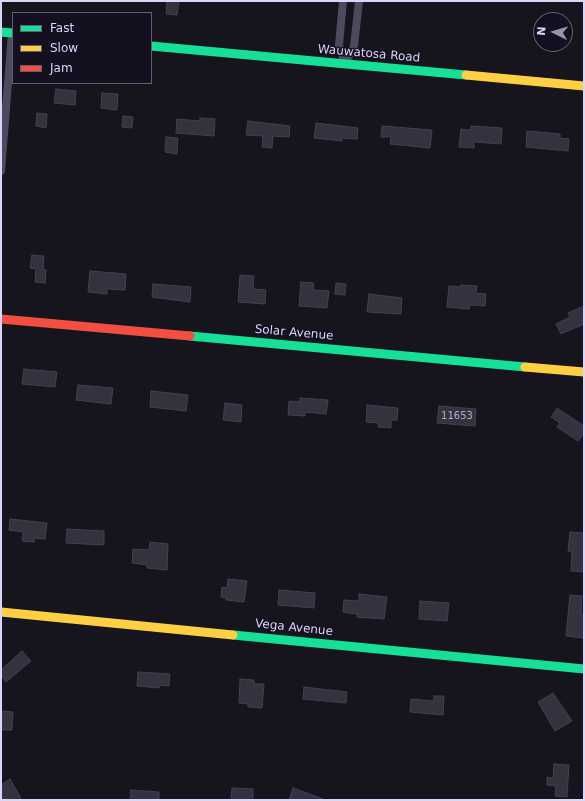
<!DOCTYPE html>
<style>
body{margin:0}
#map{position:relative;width:585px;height:801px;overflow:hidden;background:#16141c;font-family:"DejaVu Sans",sans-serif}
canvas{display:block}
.frame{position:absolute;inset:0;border:2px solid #dcd4f9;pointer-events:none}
.legend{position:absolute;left:12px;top:12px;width:140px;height:72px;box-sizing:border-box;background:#141020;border:1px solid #645e77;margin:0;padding:5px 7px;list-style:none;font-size:12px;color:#dcd4f9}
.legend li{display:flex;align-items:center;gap:8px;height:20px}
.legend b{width:20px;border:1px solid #645e77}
.north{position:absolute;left:533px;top:12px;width:40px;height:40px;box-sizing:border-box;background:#141020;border:1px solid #645e77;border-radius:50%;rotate:275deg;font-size:11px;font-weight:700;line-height:16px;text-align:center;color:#dcd4f9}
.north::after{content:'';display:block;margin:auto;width:14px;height:18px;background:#9791ac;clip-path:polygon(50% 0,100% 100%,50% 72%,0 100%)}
</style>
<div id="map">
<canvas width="585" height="801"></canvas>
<div class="frame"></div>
<ul class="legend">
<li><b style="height:5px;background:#16e098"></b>Fast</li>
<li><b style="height:5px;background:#ffcf43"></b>Slow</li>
<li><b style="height:5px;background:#f24e42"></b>Jam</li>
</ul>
<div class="north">N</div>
</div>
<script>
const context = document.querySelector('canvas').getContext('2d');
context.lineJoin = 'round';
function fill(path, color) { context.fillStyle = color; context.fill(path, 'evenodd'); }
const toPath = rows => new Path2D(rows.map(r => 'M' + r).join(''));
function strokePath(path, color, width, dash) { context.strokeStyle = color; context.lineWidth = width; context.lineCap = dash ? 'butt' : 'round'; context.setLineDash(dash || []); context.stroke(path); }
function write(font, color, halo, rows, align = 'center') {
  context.font = font + ' "DejaVu Sans",sans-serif'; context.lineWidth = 3; context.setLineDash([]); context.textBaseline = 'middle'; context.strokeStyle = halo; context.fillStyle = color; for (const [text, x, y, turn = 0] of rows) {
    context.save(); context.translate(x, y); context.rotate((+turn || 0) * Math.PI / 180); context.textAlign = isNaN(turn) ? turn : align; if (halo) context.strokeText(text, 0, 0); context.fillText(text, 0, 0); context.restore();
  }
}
const building = toPath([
 [167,1,179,1,177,15,166,14,167,1],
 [56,89,76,91,75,105,54,103,56,89],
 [102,93,118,94,117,110,101,108,102,93],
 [37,113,47,114,46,128,36,126,37,113],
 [123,116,133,117,132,128,122,127,123,116],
 [200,118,215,119,214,136,176,133,177,119,200,121,200,118],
 [248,121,290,126,289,137,273,136,272,148,262,147,263,136,246,135,248,121],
 [316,123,358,128,357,139,342,138,342,141,314,138,316,123],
 [382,126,432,130,430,148,390,144,391,137,381,137,382,126],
 [471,126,502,128,501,144,474,142,474,148,459,147,461,129,471,130,471,126],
 [527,131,560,134,560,138,569,139,568,151,526,147,527,131],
 [166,137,178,138,177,154,165,152,166,137],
 [32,255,44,256,43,269,46,270,45,283,35,282,36,269,30,268,32,255],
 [90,271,126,274,125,290,107,289,107,294,88,292,90,271],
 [240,275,254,276,253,289,266,290,265,304,238,302,240,275],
 [301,282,314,283,313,290,329,291,327,308,299,306,301,282],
 [336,283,346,284,345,295,335,294,336,283],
 [153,284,191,287,190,302,152,297,153,284],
 [461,285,477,286,476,293,486,294,485,306,470,305,469,309,447,307,449,286,461,287,461,285],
 [369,294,402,298,401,314,367,312,369,294],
 [584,306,584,324,561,334,556,324,570,317,568,313,584,306],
 [24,369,57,372,55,387,22,384,24,369],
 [78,385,113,388,111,404,76,400,78,385],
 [151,391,188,395,186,411,150,407,151,391],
 [300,398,328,400,326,414,305,412,305,416,288,415,289,401,300,402,300,398],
 [225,403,242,405,241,422,223,420,225,403],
 [367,405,398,408,397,420,391,420,391,428,378,427,379,423,366,422,367,405],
 [439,406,476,409,475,426,437,423,439,406],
 [557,408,584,426,584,433,578,441,557,427,560,423,551,417,557,408],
 [10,519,47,523,45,539,34,538,34,542,22,541,23,532,9,530,10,519],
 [67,529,104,531,104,545,66,543,67,529],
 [570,532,584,533,584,572,571,571,572,551,568,551,570,532],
 [150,542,168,544,167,570,147,568,147,565,132,563,133,549,149,550,150,542],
 [228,579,247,581,244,602,226,600,226,598,221,597,222,587,227,588,228,579],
 [279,590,315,593,314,608,278,605,279,590],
 [359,594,387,597,384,619,357,617,357,614,343,612,344,600,359,601,359,594],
 [570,595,582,596,581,614,584,614,583,638,566,636,570,595],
 [420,601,449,603,447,621,419,619,420,601],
 [22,651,31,661,6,682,1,675,1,670,22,651],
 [138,672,170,674,169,686,160,685,159,688,137,686,138,672],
 [240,679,254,680,254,684,264,684,262,708,248,707,248,704,239,703,240,679],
 [304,687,347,692,346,703,303,699,304,687],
 [553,693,572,721,555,731,538,702,553,693],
 [434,696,444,696,443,715,410,712,411,699,434,701,434,696],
 [1,711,13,712,12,730,1,730,1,711],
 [554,764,569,765,567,797,555,796,556,786,547,785,547,777,553,778,554,764],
 [10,779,22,800,4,800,1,796,1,785,10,779],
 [232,788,253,789,253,800,231,800,232,788],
 [293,788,323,799,323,800,289,800,293,788],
 [131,790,159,792,159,800,130,800,131,790]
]);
const street = toPath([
 [343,1,339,45,345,64],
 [345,64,354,46,359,1],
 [1,171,12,33]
]);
const fast = toPath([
 [1,32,13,33],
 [151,46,466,75],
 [190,336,525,367],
 [233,635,584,669]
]);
const slow = toPath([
 [466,75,584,86],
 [525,367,584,372],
 [1,612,233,635]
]);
const jam = toPath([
 [1,319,190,336]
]);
const numberNames = [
 ["11653",457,416]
];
const streetNames = [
 ["Wauwatosa Road",369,54,5],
 ["Solar Avenue",294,333,5],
 ["Vega Avenue",294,628,6]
];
fill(building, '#35313e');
strokePath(building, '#44404f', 1);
strokePath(street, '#4c4a5c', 8);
strokePath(fast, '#16e098', 9);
strokePath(slow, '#ffcf43', 9);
strokePath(jam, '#f24e42', 9);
write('10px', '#b2abca', null, numberNames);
write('12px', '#dcd4f9', '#141020', streetNames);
</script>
